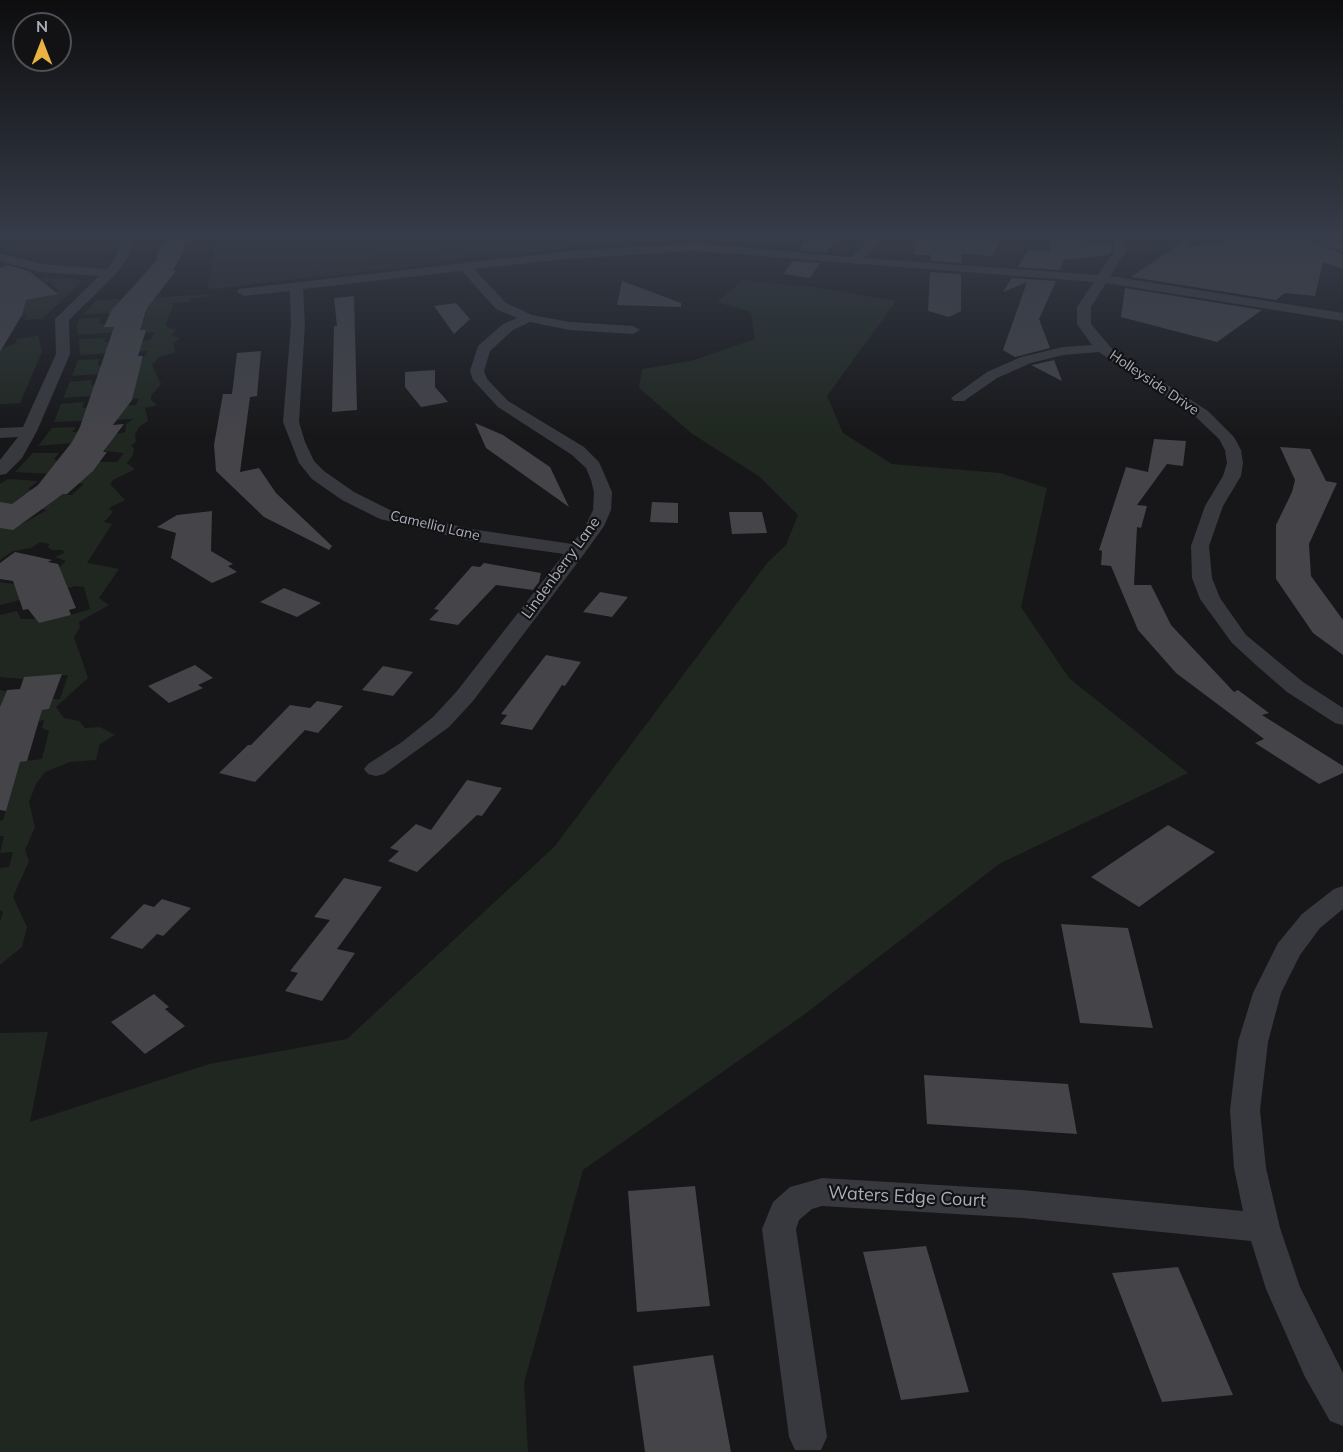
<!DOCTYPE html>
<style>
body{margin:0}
#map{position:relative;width:1343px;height:1452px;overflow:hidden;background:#171719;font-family:Mulish,sans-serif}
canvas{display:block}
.north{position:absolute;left:12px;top:12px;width:60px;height:60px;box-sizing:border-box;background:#121214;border:2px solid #4f5056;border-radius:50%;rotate:0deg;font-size:16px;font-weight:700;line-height:24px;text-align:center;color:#aaaeb8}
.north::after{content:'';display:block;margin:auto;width:21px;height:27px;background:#e8b340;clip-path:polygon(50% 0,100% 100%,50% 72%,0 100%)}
</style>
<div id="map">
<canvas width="1343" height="1452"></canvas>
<div class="north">N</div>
</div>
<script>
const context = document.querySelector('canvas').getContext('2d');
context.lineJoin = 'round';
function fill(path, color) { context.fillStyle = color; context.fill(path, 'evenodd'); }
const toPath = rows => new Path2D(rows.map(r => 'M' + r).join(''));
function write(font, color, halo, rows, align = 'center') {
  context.font = font + ' Mulish,sans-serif'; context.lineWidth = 4.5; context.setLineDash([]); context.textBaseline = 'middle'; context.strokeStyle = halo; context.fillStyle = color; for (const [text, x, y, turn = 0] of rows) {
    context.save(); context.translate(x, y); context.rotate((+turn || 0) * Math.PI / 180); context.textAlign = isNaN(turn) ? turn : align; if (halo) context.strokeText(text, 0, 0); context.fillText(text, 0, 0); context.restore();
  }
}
const built = toPath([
 [218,235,804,235,792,248,738,241,668,238,572,245,207,290]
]);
const green = toPath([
 [385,235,496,235,450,246,439,255,440,259,431,264,322,277,309,273,317,267,362,260,380,253,385,248],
 [536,235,680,235,680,236,666,241,629,243,655,243,579,247,584,246,491,259,496,257,464,255,470,249],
 [27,273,34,275,25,281,31,287,17,291,30,299,53,295,52,293,58,290,49,282,40,282,43,277,77,279,82,282,42,319,24,320,26,316,20,315,20,313,0,314,0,283],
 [743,280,814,287,896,301,827,396,843,433,892,464,1000,473,1047,488,1021,607,1069,678,1188,773,999,864,805,1014,583,1170,524,1383,528,1452,0,1452,0,1033,48,1032,30,1122,209,1064,347,1039,555,846,768,562,786,545,798,515,760,477,691,433,639,388,642,369,691,361,755,339,751,312,717,302],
 [221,294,191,299,190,302,171,303,173,306,166,324,168,328,176,329,172,336,180,338,173,344,175,351,173,353,159,357,152,365,161,384,151,396,151,400,157,405,145,408,148,421,139,427,135,434,136,442,131,446,134,448,133,455,127,463,135,469,113,480,110,484,125,500,109,508,113,512,104,522,112,524,87,563,119,569,99,598,109,605,79,622,80,627,74,637,88,678,56,707,64,718,79,721,85,728,100,727,115,735,100,744,96,760,70,762,45,772,36,784,29,802,35,827,25,850,29,861,13,897,27,927,22,947,0,965,0,921,3,912,0,910,0,868,9,867,13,852,0,853,4,836,0,836,0,821,3,820,11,792,0,764,42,759,49,731,42,728,44,720,0,731,0,690,6,691,1,705,8,713,49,709,53,699,60,699,68,675,23,679,0,677,0,615,17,611,21,619,31,619,71,615,90,609,84,587,76,586,0,605,0,582,13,584,62,565,66,561,55,557,64,553,63,550,52,550,47,547,50,544,40,542,31,548,13,551,0,560,0,528,22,524,47,510,0,503,0,484,8,479,38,481,28,489,32,490,28,496,58,498,63,494,72,495,84,484,79,483,87,476,15,472,33,453,59,453,54,459,57,461,114,462,117,462,124,453,104,451,108,445,73,443,38,446,52,428,76,427,72,432,77,432,75,437,113,435,125,432,126,424,133,419,54,422,61,404,84,402,82,408,120,406,136,405,139,399,91,396,63,398,70,382,92,380,91,385,97,384,139,371,72,376,78,360,99,359,98,365,102,367,139,364,148,351,80,355,79,339,106,338,104,342,109,342,108,346,150,340,155,332,145,333,145,330,78,335,76,327,79,319,101,318,99,323,106,324,105,327,135,325,136,322,143,322,147,311,82,315,97,300],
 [38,336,42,352,20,403,0,404,0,350,16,343,16,339]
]);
const building = toPath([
 [916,235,1003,235,992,256,962,254,961,263,931,261,931,255,915,255],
 [1253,235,1295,235,1343,254,1343,269,1323,262,1315,296,1285,293,1276,300,1131,277,1186,239,1189,247],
 [806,236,836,238,827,253,798,250],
 [186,237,183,253,173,270,176,271,147,308,140,330,146,330,138,356,143,356,132,400,113,425,124,424,103,452,107,452,93,471,67,494,63,494,13,530,0,528,0,502,12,504,38,485,72,442,80,427,114,327,104,327,111,311,157,260,158,252,168,238],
 [1052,237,1111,244,1112,250,1108,255,1063,260,1060,270,1018,267,1028,250,1050,251],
 [792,261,820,263,810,278,784,274],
 [7,265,29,271,58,294,26,300,22,315,0,352,0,268],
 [930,272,961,274,961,311,949,317,928,311],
 [1012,278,1056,281,1039,319,1050,348,1015,357,1003,350,1027,282,1003,292],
 [622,281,681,303,681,307,617,305],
 [1125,288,1262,310,1217,342,1121,317],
 [354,296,357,410,332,412,334,326,337,326,334,298],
 [456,303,470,319,454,334,434,306],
 [261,351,257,396,250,397,240,472,259,468,276,493,332,546,329,550,264,517,216,471,214,445,223,394,232,394,237,353],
 [1054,360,1062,381,1031,365,1032,365],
 [435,370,435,387,448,402,421,407,405,387,405,372],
 [475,423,503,435,550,467,569,507,486,448],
 [1154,439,1186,441,1183,466,1167,464,1137,505,1147,506,1141,528,1137,527,1134,585,1151,585,1171,625,1234,692,1238,690,1269,713,1262,715,1343,766,1343,773,1319,784,1255,743,1264,739,1176,673,1138,630,1111,566,1101,565,1102,551,1099,550,1126,467,1148,472],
 [1280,447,1310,449,1326,481,1337,483,1309,544,1311,576,1343,620,1343,655,1313,633,1276,579,1276,525,1292,492,1295,480],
 [652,502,678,503,678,523,650,522],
 [212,511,211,551,233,564,228,566,237,572,212,583,171,558,176,533,157,527,177,515],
 [729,512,762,512,767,533,732,534],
 [15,552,52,560,48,562,58,564,76,608,69,610,71,615,39,623,28,609,23,610,13,581,0,579,0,563],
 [484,563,541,573,539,582,533,590,496,585,458,625,429,620,439,610,434,609,472,566,480,567],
 [284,588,321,603,297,617,260,602],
 [600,592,628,597,612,617,583,612],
 [546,655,581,662,565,686,562,685,532,730,500,724,507,715,501,714],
 [195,665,213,678,198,685,203,688,169,703,148,686],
 [383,666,413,672,393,696,362,690],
 [62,674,49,709,42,710,27,761,20,762,6,811,0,810,0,707,7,690,20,689,24,677],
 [317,701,343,706,318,733,305,730,255,782,219,773,248,745,251,745,290,705,310,708],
 [467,780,502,788,482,816,477,815,417,872,388,861,399,851,390,848,416,824,431,830],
 [1168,825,1215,852,1139,907,1091,877],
 [344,878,382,887,337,949,355,953,322,1001,285,991,298,973,290,971,330,920,314,917],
 [162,899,191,908,163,936,157,934,142,949,110,938,144,904,154,907],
 [1061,924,1128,928,1153,1028,1080,1023],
 [154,994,169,1007,165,1009,185,1026,145,1054,111,1022],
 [924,1075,1068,1084,1077,1134,927,1124],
 [695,1186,710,1306,637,1312,628,1191],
 [926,1246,969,1392,901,1400,863,1252],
 [1178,1267,1233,1395,1162,1402,1112,1273],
 [713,1355,731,1452,645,1452,633,1366]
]);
const street = toPath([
 [123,235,135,235,127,258,114,276,69,320,70,354,37,431,22,458,6,474,0,475,0,460,18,437,0,438,0,428,23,427,56,354,55,319,99,276,40,272,0,261,0,253,41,264,107,269,115,258,123,235],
 [874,235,887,235,864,258,1098,275,1114,251,1112,235,1124,235,1126,251,1110,276,1343,313,1343,321,1106,283,1091,307,1091,324,1113,350,1208,411,1234,437,1241,450,1243,463,1241,476,1223,506,1209,546,1212,578,1220,598,1246,635,1303,682,1343,708,1343,725,1335,723,1287,692,1257,666,1232,643,1200,599,1192,578,1191,546,1205,506,1223,476,1227,463,1225,450,1219,439,1196,417,1099,352,1063,355,1031,363,997,378,964,401,954,401,951,398,987,372,1021,357,1063,347,1092,345,1077,324,1077,307,1094,282,694,251,567,259,474,269,506,303,532,315,570,322,633,326,640,330,633,334,570,330,530,322,513,330,490,351,484,371,487,379,508,401,584,447,599,462,612,492,611,510,604,526,584,554,473,701,449,727,384,774,376,776,368,774,364,769,368,764,402,742,433,717,457,691,564,554,471,541,380,519,342,500,312,479,299,463,283,422,291,324,290,291,244,296,237,292,239,289,567,251,694,243,851,257,874,235],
 [462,271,496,309,517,318,503,324,478,346,470,371,473,380,498,407,572,455,586,468,591,480,594,492,593,510,586,525,572,544,471,529,392,511,354,492,324,471,314,461,305,442,299,422,305,324,303,289,462,271],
 [1297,235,1316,235,1343,244,1343,252,1297,235],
 [1343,886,1343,909,1320,928,1300,955,1281,993,1268,1042,1260,1110,1266,1168,1280,1228,1300,1287,1343,1373,1343,1426,1330,1421,1305,1377,1266,1289,1251,1241,1022,1218,822,1206,812,1209,799,1220,796,1229,827,1437,821,1450,795,1450,789,1437,762,1229,773,1202,790,1187,822,1178,1022,1190,1243,1211,1234,1168,1230,1110,1238,1042,1253,993,1278,943,1302,914,1334,889,1343,886]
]);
const farStreetnames = [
 ["Holleyside Drive",1154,383,34],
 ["Camellia Lane",435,526,13]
];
const streetNames = [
 ["Lindenberry Lane",561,568,-54]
];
const nearStreetnames = [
 ["Waters Edge Court",907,1197,3]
];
fill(built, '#232326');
fill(green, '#1f2720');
fill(building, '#444449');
fill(street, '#38393e');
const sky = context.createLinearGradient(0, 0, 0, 439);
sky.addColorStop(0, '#0d0d0e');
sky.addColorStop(0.54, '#363c49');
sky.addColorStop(1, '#363c4900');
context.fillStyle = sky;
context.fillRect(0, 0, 1343, 439);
write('14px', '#aaaeb8', '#121214', farStreetnames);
write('15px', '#aaaeb8', '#121214', streetNames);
write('18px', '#aaaeb8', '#121214', nearStreetnames);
</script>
